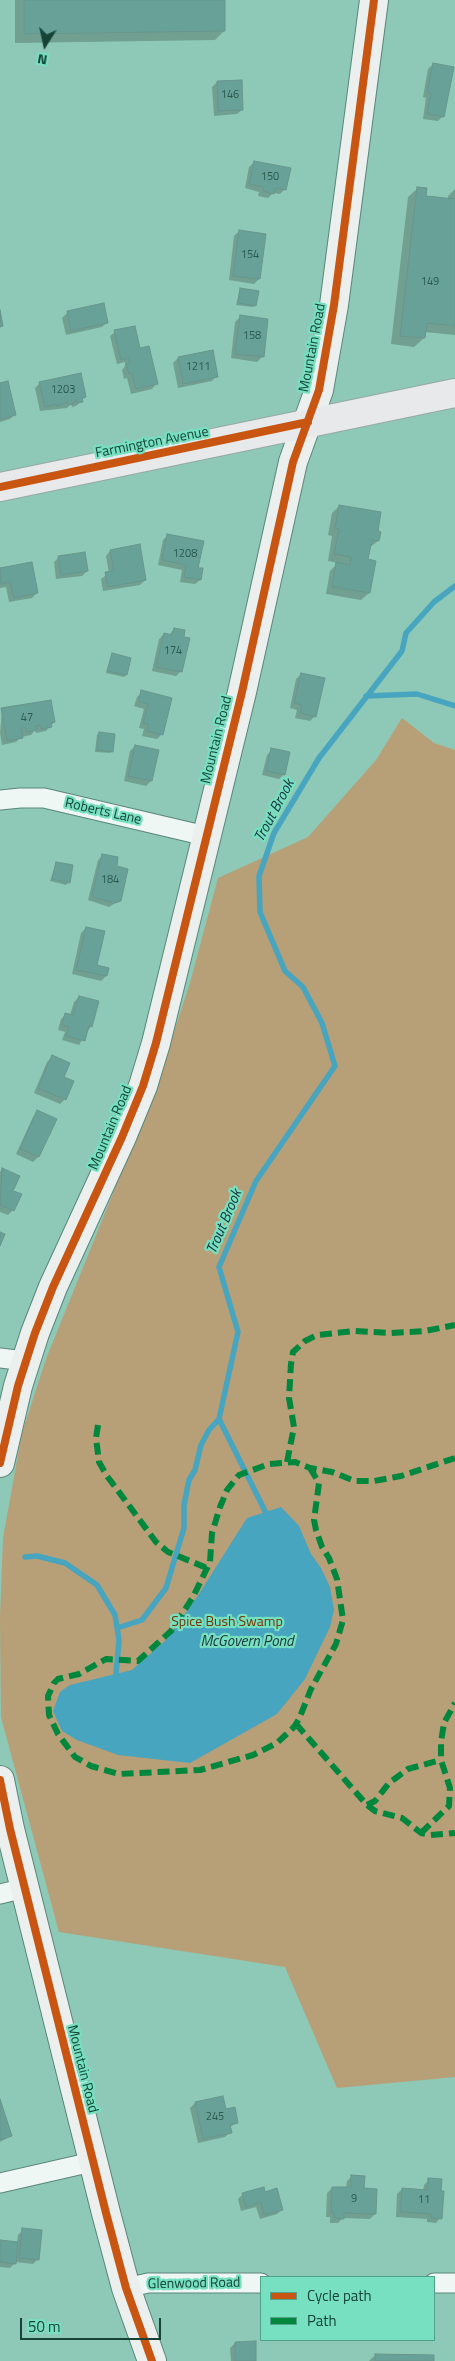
<!DOCTYPE html>
<style>
body{margin:0}
#map{position:relative;width:455px;height:2361px;overflow:hidden;background:#8ec8b6;font-family:"Titillium Web",sans-serif}
canvas{display:block}
.legend{position:absolute;left:260px;top:2276px;width:175px;height:65px;box-sizing:border-box;background:#76e0c0;border:1px solid #4fa189;margin:0;padding:6px 9px;list-style:none;font-size:15px;color:#154336}
.legend li{display:flex;align-items:center;gap:10px;height:25px}
.legend b{width:25px;border:1px solid #4fa189}
.north{position:absolute;left:20px;top:20px;width:50px;height:50px;-webkit-text-stroke:4px #76e0c0;paint-order:stroke;rotate:190deg;font-size:14px;font-weight:700;line-height:20px;text-align:center;color:#154336}
.north::after{content:'';display:block;margin:auto;width:18px;height:22px;background:#154336;clip-path:polygon(50% 0,100% 100%,50% 72%,0 100%)}
.scale{position:absolute;left:20px;top:2318px;width:141px;height:22px;box-sizing:border-box;border:2px solid #154336;border-top:0;padding-left:6px;font-size:15px;line-height:18px;white-space:nowrap;color:#154336;-webkit-text-stroke:4px #76e0c0;paint-order:stroke}
</style>
<div id="map">
<canvas width="455" height="2361"></canvas>
<ul class="legend">
<li><b style="height:6px;background:#c85612"></b>Cycle path</li>
<li><b style="height:6px;background:#00873e"></b>Path</li>
</ul>
<div class="north">N</div>
<div class="scale">50 m</div>
</div>
<script>
const context = document.querySelector('canvas').getContext('2d');
context.lineJoin = 'round';
function fill(path, color) { context.fillStyle = color; context.fill(path, 'evenodd'); }
const toPath = rows => new Path2D(rows.map(r => 'M' + r).join(''));
function strokePath(path, color, width, dash) { context.strokeStyle = color; context.lineWidth = width; context.lineCap = dash ? 'butt' : 'round'; context.setLineDash(dash || []); context.stroke(path); }
function write(font, color, halo, rows, align = 'center') {
  context.font = font + ' "Titillium Web",sans-serif'; context.lineWidth = 4.5; context.setLineDash([]); context.textBaseline = 'middle'; context.strokeStyle = halo; context.fillStyle = color; for (const [text, x, y, turn = 0] of rows) {
    context.save(); context.translate(x, y); context.rotate((+turn || 0) * Math.PI / 180); context.textAlign = isNaN(turn) ? turn : align; if (halo) context.strokeText(text, 0, 0); context.fillText(text, 0, 0); context.restore();
  }
}
const green = toPath([
 [402,718,434,743,455,750,455,2077,337,2088,285,1967,59,1932,1,1717,0,1618,3,1538,22,1433,46,1359,156,1087,190,983,218,878,308,837,376,760]
]);
const water = toPath([
 [281,1507,299,1526,311,1554,321,1568,330,1587,334,1610,330,1627,305,1679,277,1714,190,1763,118,1755,77,1740,62,1731,53,1711,60,1692,70,1685,132,1670,166,1640,197,1597,247,1518]
]);
const shadow = toPath([
 [15,0,223,0,224,31,215,40,15,43],
 [433,64,443,116,438,121,423,119,426,98,423,97,428,69],
 [217,82,242,110,237,114,214,116,212,87],
 [254,162,285,189,280,194,273,193,268,198,258,196,259,192,245,188,249,167],
 [418,188,424,197,448,200,448,196,455,189,455,335,424,332,424,338,414,347,391,344,408,197],
 [239,231,259,279,254,284,229,280,234,236],
 [240,289,255,305,253,307,236,305],
 [103,305,107,322,102,327,66,335,62,318,67,313],
 [240,317,262,357,257,362,231,358,235,322],
 [115,332,139,349,156,384,152,389,131,394,127,378,124,379,122,370,125,366,125,362,117,364,110,336],
 [178,358,216,376,212,381,178,388,173,363],
 [40,383,85,397,76,406,72,407,71,404,67,408,40,411,35,388],
 [0,385,15,414,10,419,0,422],
 [339,506,376,532,378,541,369,548,366,560,374,562,369,593,361,600,326,594,330,571,338,563,328,561,332,536,328,535,332,513],
 [168,535,197,569,200,580,195,584,180,582,182,570,158,565,163,540],
 [110,551,145,580,140,585,103,591,101,579,109,573,106,556],
 [59,557,87,571,82,576,56,579,54,562],
 [31,563,37,593,32,598,9,602,6,587,0,588,0,570],
 [174,629,181,671,176,676,152,671,159,639,164,634,169,635],
 [112,655,126,675,124,677,106,673],
 [301,674,315,716,310,721,295,718,297,710,290,708,296,679],
 [142,692,171,699,162,734,157,739,142,736,144,729,139,728,144,709,134,706,137,697],
 [2,710,54,722,46,731,36,733,35,730,31,735,21,737,16,742,2,745,0,733],
 [99,733,112,751,110,753,95,752,97,735],
 [135,746,151,781,146,786,124,781,130,751],
 [272,750,284,774,279,779,262,775,267,755],
 [103,855,116,867,120,900,109,907,88,900,98,860],
 [56,863,68,883,66,885,50,881],
 [86,928,96,966,107,968,106,976,101,981,72,974,81,933],
 [79,997,91,1026,79,1045,62,1040,65,1032,58,1030,61,1019,66,1014,70,1015,74,1002],
 [52,1057,62,1078,65,1099,60,1104,34,1093,47,1062],
 [38,1112,38,1157,33,1162,16,1154,33,1117],
 [2,1169,12,1191,13,1210,8,1215,0,1212,0,1172],
 [0,2103,11,2136,0,2142],
 [195,2103,225,2110,237,2122,229,2128,230,2132,225,2137,198,2143,190,2108],
 [352,2176,363,2189,375,2214,370,2219,343,2218,338,2223,330,2223,330,2217,326,2217,327,2193,332,2188,346,2188,347,2181],
 [429,2180,440,2218,436,2223,427,2222,427,2219,396,2217,397,2194,402,2189,423,2191,424,2185],
 [264,2193,282,2209,277,2214,260,2219,256,2207,241,2211,238,2199,243,2194],
 [23,2230,38,2259,33,2264,16,2262,10,2268,0,2267,0,2242,17,2243,18,2235],
 [235,2343,255,2361,231,2361,230,2348],
 [375,2355,433,2361,369,2361]
]);
const stream = toPath([
 [366,696,417,694,455,706],
 [268,1517,219,1419,238,1332,219,1267,256,1181,335,1066,322,1023,303,987,285,971,260,912,259,876,274,833,319,758,402,651,406,633,434,602,455,586],
 [25,1557,37,1556,65,1563,97,1585,115,1615,119,1640,116,1674,118,1680],
 [117,1628,142,1620,166,1588,184,1528,184,1505,189,1480,195,1470,201,1445,209,1430,219,1419]
]);
const building = toPath([
 [24,0,225,0,225,31,24,34,24,0],
 [433,63,454,67,444,117,427,114,431,93,427,92,433,63],
 [242,80,243,110,218,111,217,81,242,80],
 [254,161,291,168,286,190,276,188,274,194,263,191,263,187,249,184,254,161],
 [417,187,427,188,426,196,455,199,455,326,427,323,425,338,400,336,417,187],
 [239,230,266,234,260,279,233,276,239,230],
 [240,288,259,291,256,306,238,303,240,288],
 [104,303,108,323,71,331,67,311,104,303],
 [0,310,3,326,0,327,0,310],
 [240,315,268,319,264,357,235,354,240,315],
 [135,326,140,348,149,346,158,384,136,389,132,373,129,374,126,364,130,363,129,358,121,360,114,330,135,326],
 [213,350,218,377,183,384,178,357,213,350],
 [81,373,86,397,82,398,83,402,77,403,76,399,73,404,68,405,67,402,57,407,57,404,45,407,39,382,81,373],
 [8,381,16,415,0,419,0,383,8,381],
 [339,505,381,512,378,531,381,532,379,541,372,540,368,559,376,561,370,593,332,587,336,562,350,565,351,557,334,554,339,529,335,528,339,505],
 [167,534,204,541,198,568,203,568,201,580,184,577,186,565,162,560,167,534],
 [140,544,146,580,108,587,105,572,114,571,110,550,140,544],
 [85,552,88,571,61,575,58,556,85,552],
 [32,562,38,593,14,598,10,582,1,584,0,568,32,562],
 [174,628,185,630,184,637,190,638,182,672,156,667,164,633,172,635,174,628],
 [112,653,131,658,127,675,107,671,112,653],
 [301,673,325,678,316,717,300,713,302,705,294,703,301,673],
 [141,690,172,698,163,735,147,731,148,724,143,723,148,704,139,701,141,690],
 [51,700,55,722,51,723,52,727,41,729,40,725,36,726,37,730,27,732,26,728,21,728,23,738,7,741,1,708,51,700],
 [99,732,115,734,113,752,97,750,99,732],
 [135,745,159,750,152,781,128,776,135,745],
 [271,748,290,752,285,775,266,771,271,748],
 [102,854,118,857,117,866,128,869,121,901,115,903,96,898,92,895,102,854],
 [56,862,73,865,70,883,52,879,56,862],
 [86,927,105,931,97,965,109,968,107,976,76,970,86,927],
 [79,996,99,1001,92,1027,89,1025,85,1041,66,1036,69,1027,62,1025,65,1013,73,1015,79,996],
 [52,1055,70,1063,64,1077,74,1081,66,1100,38,1088,52,1055],
 [37,1110,57,1119,39,1157,20,1149,37,1110],
 [2,1168,20,1176,13,1191,22,1194,14,1211,0,1205,2,1168],
 [0,1232,5,1234,0,1246,0,1232],
 [223,2096,226,2109,235,2107,238,2123,230,2125,232,2133,203,2139,195,2102,223,2096],
 [0,2099,12,2136,0,2140,0,2099],
 [351,2175,365,2176,364,2188,377,2189,376,2214,344,2213,344,2219,334,2218,334,2213,331,2212,332,2187,351,2187,351,2175],
 [428,2178,442,2179,441,2191,444,2191,442,2219,431,2218,431,2214,400,2212,402,2188,427,2190,428,2178],
 [264,2187,265,2192,277,2188,283,2210,264,2215,261,2202,246,2207,242,2193,264,2187],
 [22,2228,42,2230,39,2260,19,2258,22,2228],
 [0,2240,18,2242,16,2264,0,2262,0,2240],
 [256,2341,256,2361,235,2361,235,2342,256,2341],
 [375,2354,434,2355,434,2361,375,2361,375,2354]
]);
const minor = toPath([
 [0,800,20,798,44,798,206,836],
 [0,1358,25,1361],
 [0,1894,25,1888],
 [0,2183,92,2162],
 [434,2283,455,2283],
 [126,2288,148,2283,261,2283]
]);
const secondary = toPath([
 [0,1463,18,1386,35,1333,53,1287,122,1137,143,1086,156,1043,242,692,293,462,319,390,334,305,374,0],
 [0,1780,10,1829,106,2213,126,2288,152,2361]
]);
const primary = toPath([
 [0,487,455,393]
]);
const quiet = toPath([
 [98,1425,96,1438,99,1462,107,1476,139,1519,156,1542,168,1552,207,1568],
 [287,1462,294,1427,289,1398,291,1364,293,1352,305,1341,317,1335,355,1331,391,1333,425,1331,455,1325],
 [310,1468,319,1483,314,1520,316,1530,322,1547,329,1558,337,1579,343,1620,336,1644,311,1689,299,1719,294,1727,277,1743,253,1755,200,1770,119,1774,91,1766,75,1757,58,1734,49,1715,48,1696,54,1683,58,1679,79,1674,106,1659,138,1661,171,1631,193,1597,210,1562,212,1533,220,1507,227,1490,239,1475,269,1464,295,1462,310,1468,332,1472,355,1481,374,1481,401,1476,455,1458],
 [296,1724,367,1805,375,1811,402,1818,421,1833,430,1835,455,1833],
 [367,1805,375,1801,389,1783,408,1769,441,1760],
 [421,1833,449,1806,450,1788,441,1760,441,1742,444,1723,455,1703]
]);
const cycleway = toPath([
 [0,487,308,422],
 [0,1463,18,1386,35,1333,53,1287,122,1137,143,1086,156,1043,242,692,293,462,319,390,334,305,374,0],
 [0,1780,10,1829,106,2213,126,2288,152,2361]
]);
const numberNames = [
 ["146",230,95],
 ["150",270,177],
 ["154",250,255],
 ["149",430,282],
 ["158",252,336],
 ["1211",198,367],
 ["1203",63,390],
 ["1208",185,554],
 ["174",173,651],
 ["47",27,718],
 ["184",110,880],
 ["245",215,2117],
 ["9",354,2199],
 ["11",424,2200]
];
const streetNames = [
 ["Mountain Road",313,348,-79],
 ["Farmington Avenue",152,443,-11],
 ["Mountain Road",217,740,-76],
 ["Roberts Lane",103,812,13],
 ["Mountain Road",111,1128,-67],
 ["Mountain Road",82,2069,76],
 ["Glenwood Road",194,2284,-1]
];
const parkNames = [
 ["Spice Bush Swamp",227,1623]
];
const waterNames = [
 ["Trout Brook",275,811,-62],
 ["Trout Brook",225,1222,-67],
 ["McGovern Pond",247,1642]
];
fill(green, '#b79f77');
fill(water, '#47a5c0');
fill(shadow, '#0003');
strokePath(stream, '#47a5c0', 5.5);
fill(building, '#68a198');
strokePath(building, '#69958c', 1);
strokePath(minor, '#5a867a', 21);
strokePath(secondary, '#5a867a', 30);
strokePath(primary, '#96a8a4', 30);
strokePath(minor, '#eef7f4', 19);
strokePath(secondary, '#ebf0ef', 28);
strokePath(primary, '#e7e9ea', 28);
strokePath(quiet, '#00873e', 6, [12, 6]);
strokePath(cycleway, '#c85612', 8);
write('11px', '#2a5a4e', null, numberNames);
write('14px', '#154336', '#76e0c0', streetNames);
write('14px', '#743400', '#76e0c0', parkNames);
write('italic 15px', '#1a313c', '#76e0c0', waterNames);
</script>
